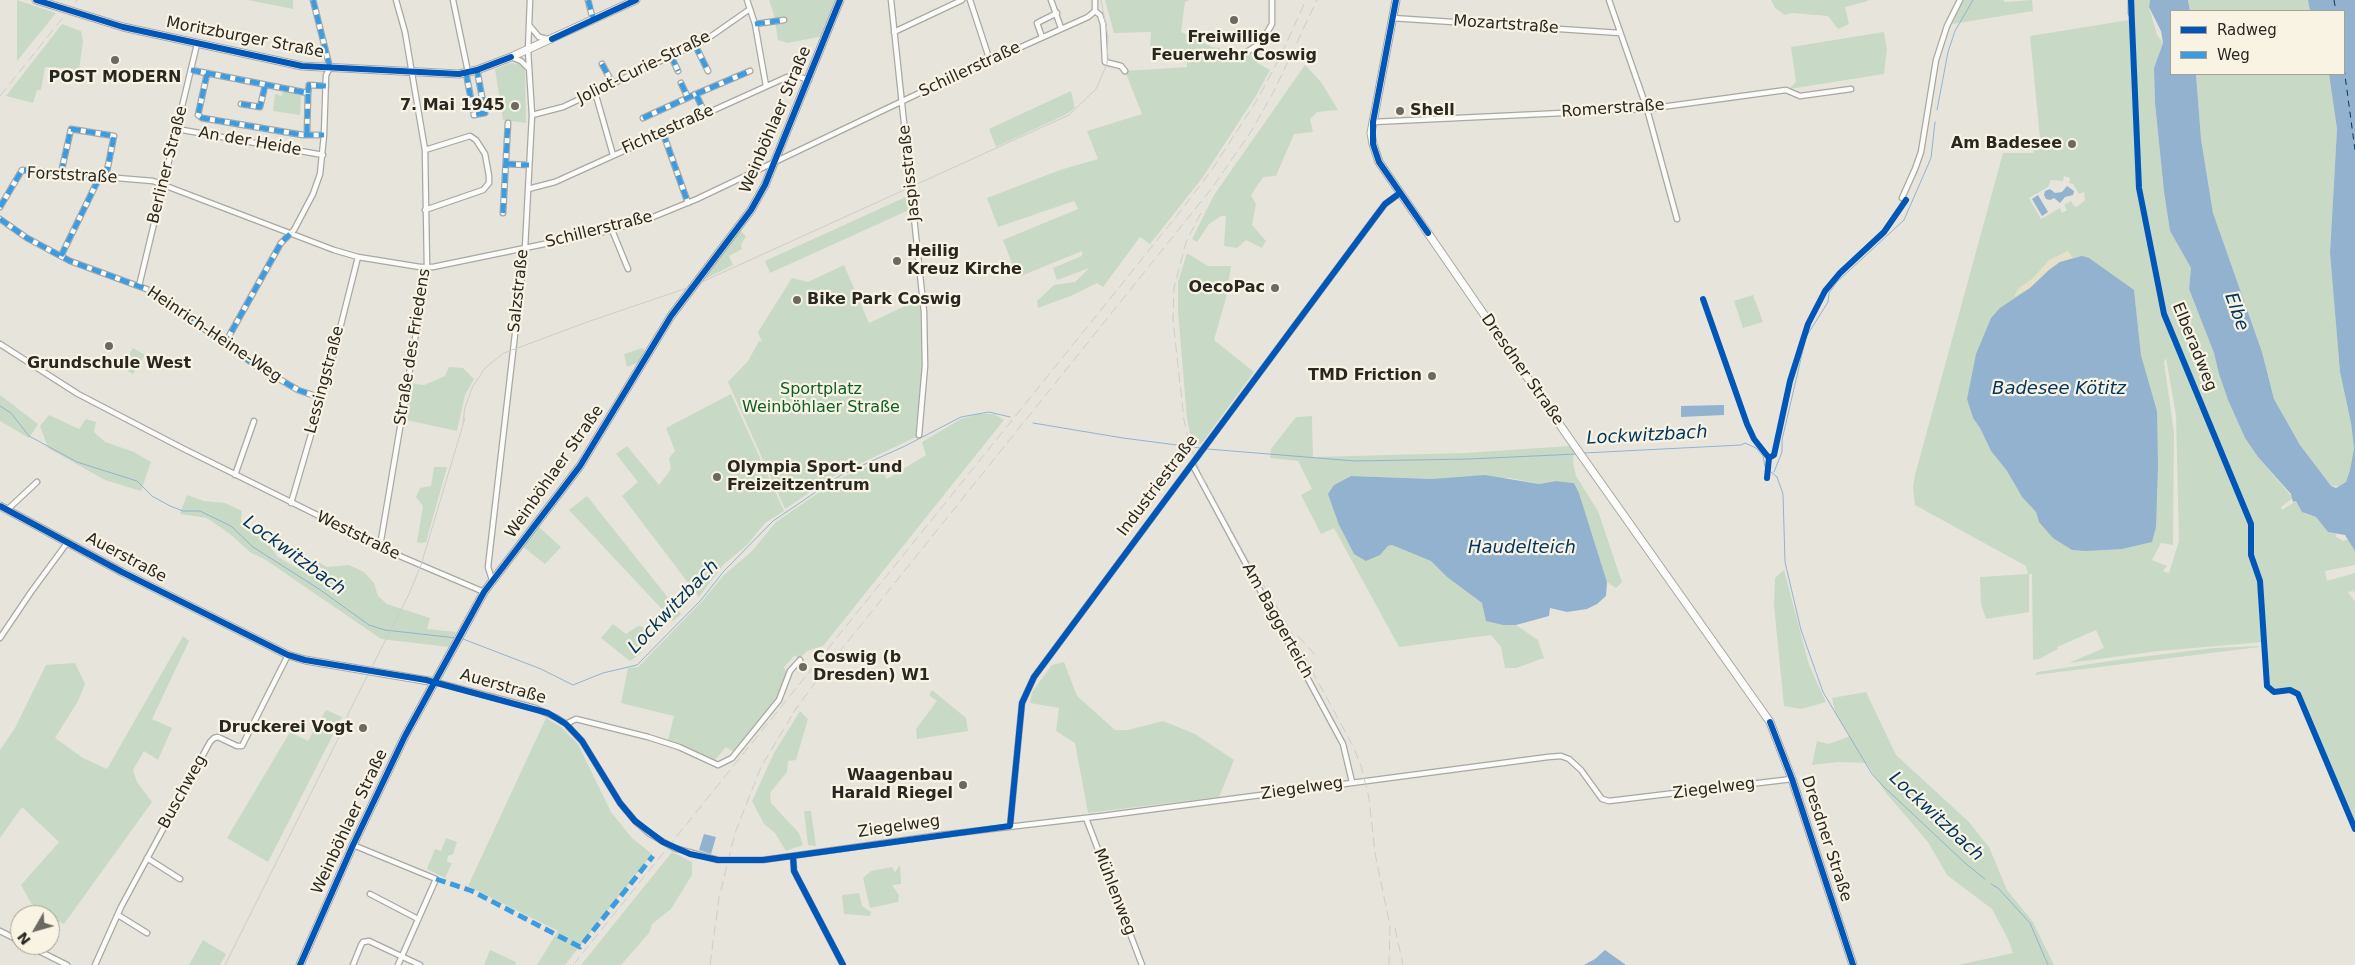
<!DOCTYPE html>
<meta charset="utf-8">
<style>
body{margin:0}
#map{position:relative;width:2355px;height:965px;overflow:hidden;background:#e7e4dc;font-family:"DejaVu Sans",sans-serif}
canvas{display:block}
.legend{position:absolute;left:2170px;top:10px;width:175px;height:65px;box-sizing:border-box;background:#f9f3e4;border:1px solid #a6a196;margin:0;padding:6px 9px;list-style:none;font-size:15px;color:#292721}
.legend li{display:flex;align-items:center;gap:10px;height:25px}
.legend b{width:25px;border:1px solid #a6a196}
.north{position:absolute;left:10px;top:905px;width:50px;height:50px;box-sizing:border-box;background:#f9f3e4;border:1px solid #a6a196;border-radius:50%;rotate:232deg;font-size:14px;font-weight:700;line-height:20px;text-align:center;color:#292721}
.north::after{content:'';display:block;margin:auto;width:18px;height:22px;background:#6c6962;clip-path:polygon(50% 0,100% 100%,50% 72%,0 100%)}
</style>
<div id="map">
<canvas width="2355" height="965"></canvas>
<ul class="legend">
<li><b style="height:6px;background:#0057b8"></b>Radweg</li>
<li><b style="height:6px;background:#3d9ce0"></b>Weg</li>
</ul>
<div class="north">N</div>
</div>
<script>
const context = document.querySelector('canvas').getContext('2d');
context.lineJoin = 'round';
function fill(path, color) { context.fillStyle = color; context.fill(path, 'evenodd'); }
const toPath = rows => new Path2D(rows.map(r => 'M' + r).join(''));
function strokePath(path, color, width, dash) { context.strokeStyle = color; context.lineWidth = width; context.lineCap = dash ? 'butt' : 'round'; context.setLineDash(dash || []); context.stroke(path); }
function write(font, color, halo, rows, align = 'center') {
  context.font = font + ' "DejaVu Sans",sans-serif'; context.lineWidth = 4.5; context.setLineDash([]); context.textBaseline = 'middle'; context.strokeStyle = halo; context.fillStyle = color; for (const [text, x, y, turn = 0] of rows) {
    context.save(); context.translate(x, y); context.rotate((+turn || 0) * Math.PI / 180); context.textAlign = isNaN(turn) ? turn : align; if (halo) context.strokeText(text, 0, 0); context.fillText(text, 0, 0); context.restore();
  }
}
const green = toPath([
 [17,0,56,13,17,61],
 [248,0,293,0,293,9],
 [769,0,836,0,823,36,788,43,778,40,774,15],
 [1105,0,1189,0,1185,2,1181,32,1212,47,1220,48,1222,56,1237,57,1261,49,1257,63,1270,70,1257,94,1203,177,1150,244,1140,237,1103,287,1097,283,1073,295,1038,308,1037,301,1054,285,1075,282,1089,268,1057,280,1053,268,1082,256,1082,251,1021,276,1016,274,1003,240,1078,209,1074,201,998,227,987,198,1060,170,1098,159,1087,131,1142,114,1125,71,1187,67,1187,53,1150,54,1151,32,1114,33],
 [1771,0,1868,0,1868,1,1845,7,1849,24,1838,29,1828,16,1792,13,1785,15,1775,8],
 [1963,0,2003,0,2005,2,2032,0,2033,11,1952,24],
 [2133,0,2150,0,2149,7,2157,35,2163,43,2154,68,2155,103,2164,192,2170,231,2191,268,2189,289,2214,353,2219,374,2228,400,2245,438,2258,457,2293,498,2281,507,2282,510,2296,501,2304,513,2316,517,2328,532,2337,534,2335,536,2343,541,2348,539,2355,551,2355,565,2325,571,2327,581,2355,573,2355,593,2354,591,2348,592,2355,602,2355,824,2299,693,2292,689,2274,691,2268,687,2267,642,2261,579,2253,556,2253,524,2188,368,2185,367,2250,524,2250,560,2259,587,2263,642,2159,651,2069,663,2104,648,2096,630,2057,647,2058,649,2039,659,2033,660,2032,574,2029,574,2029,612,1986,619,1981,604,1980,577,2028,574,2026,566,1915,505,1913,487,1915,475,2003,153,2033,153,2034,147,2041,148,2030,36,2129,20,2133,18],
 [2064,176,2070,178,2069,183,2073,184,2079,194,2084,192,2085,200,2077,207,2074,206,2071,201,2064,205,2067,210,2062,213,2060,208,2041,219,2029,198,2048,187,2051,180,2063,181],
 [2134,290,2141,355,2157,411,2039,522,2036,512,2022,497,2007,471,1991,451,1980,428,1973,418,1967,399,1972,378],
 [2166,358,2176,415,2179,541,2169,573,2163,571,2167,566,2152,560,2161,543,2173,545,2174,433,2164,362],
 [2188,0,2308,0,2310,11,2190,11],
 [62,24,81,31,83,42,79,69,45,67,41,90,37,90,33,103,6,96],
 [1884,32,1887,49,1884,74,1789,89,1796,82,1791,47],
 [511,63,519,64,525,70,526,123,503,120,495,69],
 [1305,65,1321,82,1338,110,1317,112,1310,119,1313,132,1294,134,1276,176,1263,177,1251,195,1256,204,1252,225,1266,241,1262,248,1246,240,1237,248,1224,246,1226,216,1221,216,1209,224,1197,242,1192,239,1214,195],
 [2196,74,2329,74,2337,129,2330,253,2340,372,2351,423,2354,448,2350,470,2346,482,2340,486,2331,486,2322,475,2300,445,2274,399,2262,352,2213,213,2201,139],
 [283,91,301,94,300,115,273,111,275,94,282,96],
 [1071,91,1075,108,1067,114,996,147,989,129],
 [908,196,909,210,770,273,765,261],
 [739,230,746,236,741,245,742,249,729,256,733,265,701,281],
 [1187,253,1208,266,1231,266,1226,298,1214,340,1254,372,1201,444,1192,443,1187,419,1178,311,1178,282],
 [844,265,869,323,920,299,922,370,916,430,918,436,834,476,785,509,728,382,748,361,759,341,762,342,758,332,792,278,808,282],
 [1753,295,1763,322,1743,328,1734,301],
 [133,348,145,355,133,374,121,367],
 [642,348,645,351,639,362,627,367,624,354],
 [449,367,463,368,474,379,465,395,457,431,402,419,409,383,424,385,445,376],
 [731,394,784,511,765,523,747,545,723,565,699,597,622,496,638,482,616,454,627,446,659,485,671,469,669,458,675,451,666,428],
 [0,395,38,424,29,438,0,421],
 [978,414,994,414,1004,420,823,646,807,651,799,659,795,655,784,667,788,675,778,700,735,753,726,747,715,760,668,740,674,716,621,703,628,668,638,667,703,600,724,575,752,551,776,522,840,478,877,463,887,479,926,455,922,442,961,419],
 [49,415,79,429,86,419,96,422,94,432,105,442,134,452,151,462,141,491,105,480,48,448,40,426],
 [1312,416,1313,457,1465,453,1570,446,1574,452,1573,462,1576,476,1598,511,1622,582,1616,588,1607,582,1579,493,1574,483,1556,481,1539,484,1510,478,1432,479,1351,476,1334,485,1339,525,1354,554,1380,555,1388,546,1392,545,1431,561,1447,577,1482,603,1503,625,1516,625,1538,640,1544,658,1516,668,1505,668,1501,647,1491,635,1399,647,1334,528,1321,534,1301,495,1312,489,1298,461,1270,458,1271,449,1296,417],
 [434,467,447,467,426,542,421,543,417,542,423,506,416,497,420,488,431,486],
 [187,495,204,501,225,503,242,511,241,520,267,542,278,557,302,571,313,559,327,567,349,565,364,572,374,583,378,596,387,604,430,618,427,629,456,632,449,647,381,639,266,560,250,552,230,534,207,518,180,514],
 [587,496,681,614,673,621,569,510],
 [539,527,561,547,545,564,522,546],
 [1784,570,1809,665,1826,702,1801,709,1784,706,1774,605,1775,578],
 [613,624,626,634,638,626,643,627,647,635,640,654,630,661,601,638],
 [183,636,189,641,152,719,172,728,158,760,144,751,133,770,137,782,152,802,64,924,50,918,50,915,35,910,21,885,59,842,22,807,0,838,0,750,15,728,46,665,75,663,85,684,78,701,55,738,83,758,107,769],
 [2261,646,2259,647,2035,675,2037,672,2124,659,2214,648],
 [1064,662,1077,696,1115,730,1128,730,1163,721,1195,734,1234,760,1219,797,1088,813,1075,743,1056,731,1059,708,1030,703,1032,692,1052,665],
 [932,690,966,718,968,731,917,739,916,729,937,701,929,695],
 [1866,692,1896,755,1969,822,1989,847,2007,890,2033,922,2054,965,1958,965,2013,953,2008,939,1992,909,1947,875,1928,842,1886,793,1866,763,1838,762,1812,765,1817,741,1829,744,1850,736,1836,715,1832,698],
 [326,710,342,717,268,862,227,838,290,732,308,741],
 [800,711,808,719,796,760,788,761,787,772,770,793,771,803,799,833,803,845,786,851,775,833,764,824,752,801,774,753],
 [546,718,561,727,578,744,611,812,632,838,652,854,565,965,537,965,558,931,468,886],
 [804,811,811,811,816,846,808,845],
 [446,838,457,842,453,854,448,856,447,862,452,863,445,878,427,869,435,849,441,851],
 [672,852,692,862,692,875,671,909,652,924,649,933,621,965,581,965],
 [900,865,901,884,892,885,899,895,898,902,870,908,863,878,871,871,892,867,895,872],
 [859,893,862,906,871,912,870,916,844,914,842,895],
 [203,940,226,954,220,965,189,965],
 [490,950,516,962,515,965,484,965]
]);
const sand = toPath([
 [2068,251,2073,258,2060,262,2049,270,2030,288,2014,297,2018,289,2033,278,2049,260]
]);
const water = toPath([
 [2150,0,2188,0,2190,11,2171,11,2171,74,2196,74,2201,139,2213,213,2262,352,2274,399,2300,445,2331,486,2336,488,2346,482,2350,470,2354,448,2351,423,2340,372,2330,253,2337,129,2329,74,2344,74,2344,11,2310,11,2308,0,2355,0,2355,551,2345,535,2328,532,2316,517,2302,512,2296,501,2293,502,2291,494,2258,457,2245,438,2228,400,2219,374,2214,353,2189,289,2191,268,2170,231,2164,192,2155,103,2154,68,2163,43,2161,31,2149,7],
 [2067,186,2074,191,2073,195,2065,197,2060,203,2054,198,2050,200,2046,199,2044,195,2045,191,2050,189,2055,193,2062,192],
 [2038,195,2048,212,2042,216,2032,199],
 [2082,256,2089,258,2134,290,2141,355,2157,411,2158,465,2156,527,2152,542,2122,549,2086,551,2072,550,2053,538,2039,522,2036,512,2022,497,2007,471,1991,451,1980,428,1973,418,1967,399,1976,354,1991,318,2000,308,2030,288,2049,270,2060,262],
 [1724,405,1724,415,1681,417,1681,406],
 [1485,475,1539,484,1556,481,1574,483,1579,493,1607,582,1606,596,1597,604,1587,609,1567,612,1550,608,1549,616,1516,625,1503,625,1486,621,1482,603,1447,577,1431,561,1392,545,1388,546,1380,555,1366,561,1354,554,1339,525,1328,494,1334,485,1351,476,1432,479],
 [704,834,716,837,711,854,699,850],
 [1605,950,1626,965,1584,965,1595,959]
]);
const stream = toPath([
 [1937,110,1948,52,1955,31,1973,0],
 [0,406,11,413,29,436,77,462,137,481,152,496,170,506,183,511,200,511,231,526,253,547,319,589,369,625,385,630,456,638],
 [1033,423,1123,438,1200,448],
 [1207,449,1355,461,1469,459,1577,454],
 [1584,453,1741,445,1745,443,1756,448,1763,456,1765,467,1777,477,1783,494,1785,562,1801,630,1823,692,1872,774,1882,785,1965,863,1985,879],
 [1774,472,1782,452,1782,440,1806,337,1828,302,1829,293,1837,282,1904,220,1931,158,1935,122],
 [463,639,541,669,573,685,603,673,637,665,701,600,724,571,773,521,841,475,905,446,961,417,989,412,1010,417],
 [1991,884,1998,888,2030,923,2048,965]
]);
const ferry = toPath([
 [2334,0,2336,11],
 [2344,68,2355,150]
]);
const street = toPath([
 [453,0,468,72],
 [588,0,593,20],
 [747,0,755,24,766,86],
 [891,0,924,312,925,366,919,435],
 [970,0,990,61],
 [1051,0,1061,28],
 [1095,0,1095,11],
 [1609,0,1647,109,1677,219],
 [1095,11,1100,15,1103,24,1105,62,1121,66,1125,71],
 [2131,13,2131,0],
 [1392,18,1620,33],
 [755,24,784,20],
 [529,25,539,37,548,39],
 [894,32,962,0],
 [1042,37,1037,23,1057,13],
 [695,45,708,71],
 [1225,55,1245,53,1261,43,1272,24,1272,0],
 [671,56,678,71],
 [511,57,521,61,529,69],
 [602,64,613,84],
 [191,70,308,93,307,133],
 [466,73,474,115,485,113,477,70],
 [207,74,198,115,202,118,303,135,324,135],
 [681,83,688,98],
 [595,92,613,155],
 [308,93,309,85,326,86],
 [696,94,750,71],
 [241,104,260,107,265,86],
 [532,115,563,107,707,39,750,9],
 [643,118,696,94,705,114],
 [1373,122,1647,109,1786,90,1800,96,1851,89],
 [177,129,323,155],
 [663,133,688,203],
 [425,150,470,136,476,140,485,154,489,176,489,183,483,190,425,210],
 [506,164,529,165],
 [61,173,71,129,114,136,106,176],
 [528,189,555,182,787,77,800,77,809,80],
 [1902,198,1915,169,1921,152,1936,60,1947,26,1960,0],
 [0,207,22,170,153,181,334,250,358,257,420,267,433,267,612,230,653,217,697,199,932,87,1088,17,1095,11],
 [503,213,508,123],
 [0,219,27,238,70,261,149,290,255,365,298,390,321,398],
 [612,230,628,269],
 [61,256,100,176],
 [139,286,197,44],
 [0,344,78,394,182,448,402,557,484,592],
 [224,345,281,243,294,230,313,194,320,174,324,135,326,75,330,68,313,0],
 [1192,464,1343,744,1352,782],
 [235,475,254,421],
 [291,503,327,380,358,257],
 [7,510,37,482],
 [380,546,427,268,425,150,405,32,396,0],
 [492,580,488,567,525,248,532,115,528,50,530,0],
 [0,638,31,592,67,543],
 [435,682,535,708,557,718,566,724,582,741,620,803,635,821,650,834,674,848,718,860,763,860,940,835,1102,816,1548,757,1561,756,1569,759,1581,770,1602,799,1609,801,1792,779],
 [566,724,576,719,648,737,679,747,718,765,732,758,779,700,790,671,800,660],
 [1086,818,1142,965],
 [1010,826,1022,703,1034,677,1373,220,1385,204,1400,193],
 [353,845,436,879,398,965],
 [793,856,794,871,843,965],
 [147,858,180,879],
 [370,894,418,919],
 [118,915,147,933],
 [0,931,20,941],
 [27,945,67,965],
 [95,965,121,907,210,742,214,738,218,737,237,746,242,746,288,655],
 [353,965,361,945,363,942,369,941,420,965]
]);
const secondary = toPath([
 [36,0,123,27,302,66,459,74,477,70,511,57,636,0],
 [1396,0,1371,133,1373,144,1379,162,1569,438,1770,722,1792,779,1853,965],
 [0,506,122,572,288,655,305,660,435,682],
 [300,965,353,845,405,736,484,592,580,466,671,316,751,210,765,185,840,0]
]);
const tram = toPath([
 [463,422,465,407,473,386,485,368,504,353,590,321,693,286,1069,115,1096,89,1107,64,1108,37,1101,0],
 [339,737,350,710,409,594,421,565,465,418],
 [225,965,341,733]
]);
const rail = toPath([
 [0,96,77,0],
 [1201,213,1186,242,1174,288,1173,320,1184,420,1189,442,1200,472,1247,558,1280,612,1353,746,1361,766,1369,798,1375,853,1390,926,1389,965],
 [1298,636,1318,658],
 [793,713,820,676,1212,188,1252,130,1273,93,1317,0],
 [1395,928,1403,965],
 [573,965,1183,208,1213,168,1257,100,1280,57,1306,0],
 [710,965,719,898,735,833,761,767,797,707]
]);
const quiet = toPath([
 [313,0,330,68],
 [588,0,594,21],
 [755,24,784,20],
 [695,45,708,71],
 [671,56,678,71],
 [602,64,613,84],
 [191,70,308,93,307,133],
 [466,73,474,115,485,113,477,70],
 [207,74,198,115,202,118,303,135,324,135],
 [681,83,688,98],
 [308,93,309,85,326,86],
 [696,94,750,71],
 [241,104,260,107,265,86],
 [643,118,696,94,705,114],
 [663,133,688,203],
 [506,164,529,165],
 [61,173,71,129,114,136,106,176],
 [0,207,22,170,118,178],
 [503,213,508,123],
 [0,219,27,238,70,261,149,290,255,365,298,390,321,398],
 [61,256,100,176],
 [224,345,281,243,290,234],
 [436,879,472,891,580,947,653,856]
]);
const cycleway = toPath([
 [36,0,123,27,302,66,459,74,477,70,511,57],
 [1396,0,1373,122,1373,144,1379,162,1428,233],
 [2131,0,2139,188,2164,314,2251,524,2251,555,2260,581,2267,686,2274,692,2290,690,2298,694,2355,829],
 [552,39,636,0],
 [1703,299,1747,424,1754,439,1769,458],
 [1767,478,1769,458,1774,455,1790,381,1808,324,1825,291,1840,273,1884,232,1906,200],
 [0,506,122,572,288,655,305,660,426,680,548,713,566,724,582,741,620,803,635,821,663,842,690,854,718,860,763,860,1010,826,1022,703,1034,677,1373,220,1385,204,1400,193],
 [1770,722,1792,779,1853,965],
 [793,856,794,871,843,965],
 [300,965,353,845,405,736,484,592,580,466,671,316,751,210,765,185,840,0]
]);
const markers = [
 [1234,20,5,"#6c6962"],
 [115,60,5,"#6c6962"],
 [515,106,5,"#6c6962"],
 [1400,111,5,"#6c6962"],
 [2072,144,5,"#6c6962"],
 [897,261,5,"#6c6962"],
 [1275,288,5,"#6c6962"],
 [797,300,5,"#6c6962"],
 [109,346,5,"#6c6962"],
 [1432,376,5,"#6c6962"],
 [717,477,5,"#6c6962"],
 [803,667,5,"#6c6962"],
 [363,728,5,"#6c6962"],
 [963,785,5,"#6c6962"]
];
const streetNames = [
 ["Mozartstraße",1506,25,4],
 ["Moritzburger Straße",245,38,11],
 ["Joliot-Curie-Straße",644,68,-26],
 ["Schillerstraße",970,70,-25],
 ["Romerstraße",1613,109,-4],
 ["Weinböhlaer Straße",776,120,-67],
 ["Fichtestraße",668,130,-24],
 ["An der Heide",250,142,10],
 ["Berliner Straße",168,165,-76],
 ["Jaspisstraße",910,173,-96],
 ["Forststraße",72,176,3],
 ["Schillerstraße",599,230,-14],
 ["Salzstraße",519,291,-84],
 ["Heinrich-Heine-Weg",214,335,34],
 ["Straße des Friedens",413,347,-81],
 ["Elberadweg",2194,347,68],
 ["Dresdner Straße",1522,370,55],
 ["Lessingstraße",325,380,-75],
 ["Weinböhlaer Straße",555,472,-55],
 ["Industriestraße",1158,486,-53],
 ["Weststraße",358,536,26],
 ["Auerstraße",126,558,28],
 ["Am Baggerteich",1277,621,61],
 ["Auerstraße",503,687,16],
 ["Ziegelweg",1302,789,-8],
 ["Ziegelweg",1714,789,-7],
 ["Buschweg",183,792,-61],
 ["Weinböhlaer Straße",350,822,-65],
 ["Ziegelweg",899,827,-8],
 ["Dresdner Straße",1826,839,72],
 ["Mühlenweg",1114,892,69]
];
const poiNames = [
 ["Freiwillige",1234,38,"center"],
 ["Feuerwehr Coswig",1234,56,"center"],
 ["POST MODERN",115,78,"center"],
 ["7. Mai 1945",505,106],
 ["Shell",1410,111,"left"],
 ["Am Badesee",2062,144],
 ["Heilig",907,252,"left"],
 ["Kreuz Kirche",907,270,"left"],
 ["OecoPac",1265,288],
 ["Bike Park Coswig",807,300,"left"],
 ["Grundschule West",109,364,"center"],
 ["TMD Friction",1422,376],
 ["Olympia Sport- und",727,468,"left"],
 ["Freizeitzentrum",727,486,"left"],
 ["Coswig (b",813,658,"left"],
 ["Dresden) W1",813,676,"left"],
 ["Druckerei Vogt",353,728],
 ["Waagenbau",953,776],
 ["Harald Riegel",953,794]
];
const parkNames = [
 ["Sportplatz",821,390],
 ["Weinböhlaer Straße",821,408]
];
const waterNames = [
 ["Elbe",2236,312,70],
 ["Badesee Kötitz",2059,389],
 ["Lockwitzbach",1647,436,-3],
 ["Haudelteich",1522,548],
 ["Lockwitzbach",294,556,36],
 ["Lockwitzbach",674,607,-46],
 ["Lockwitzbach",1936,817,43]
];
fill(green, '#c8dac5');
fill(sand, '#e7e0c8');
fill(water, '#93b2cf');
strokePath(stream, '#93b2cf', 1);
strokePath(ferry, '#003660', 1, [6, 5]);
strokePath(street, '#a9a7a1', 7);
strokePath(secondary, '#a9a7a1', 9);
strokePath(street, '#fbfbfa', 4.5);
strokePath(secondary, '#fbfbfa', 7);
strokePath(tram, '#ceccca', 1);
strokePath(rail, '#ceccca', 1, [10, 5]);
strokePath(quiet, '#3d9ce0', 5, [10, 5]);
strokePath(cycleway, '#0057b8', 6);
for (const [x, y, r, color] of markers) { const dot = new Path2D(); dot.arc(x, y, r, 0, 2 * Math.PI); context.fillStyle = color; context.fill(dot); strokePath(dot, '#f9f3e4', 2); }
write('16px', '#292721', '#f9f3e4', streetNames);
write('bold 16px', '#292721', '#f9f3e4', poiNames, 'right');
write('16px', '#0a5e28', '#f9f3e4', parkNames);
write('italic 18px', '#003660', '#f9f3e4', waterNames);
</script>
